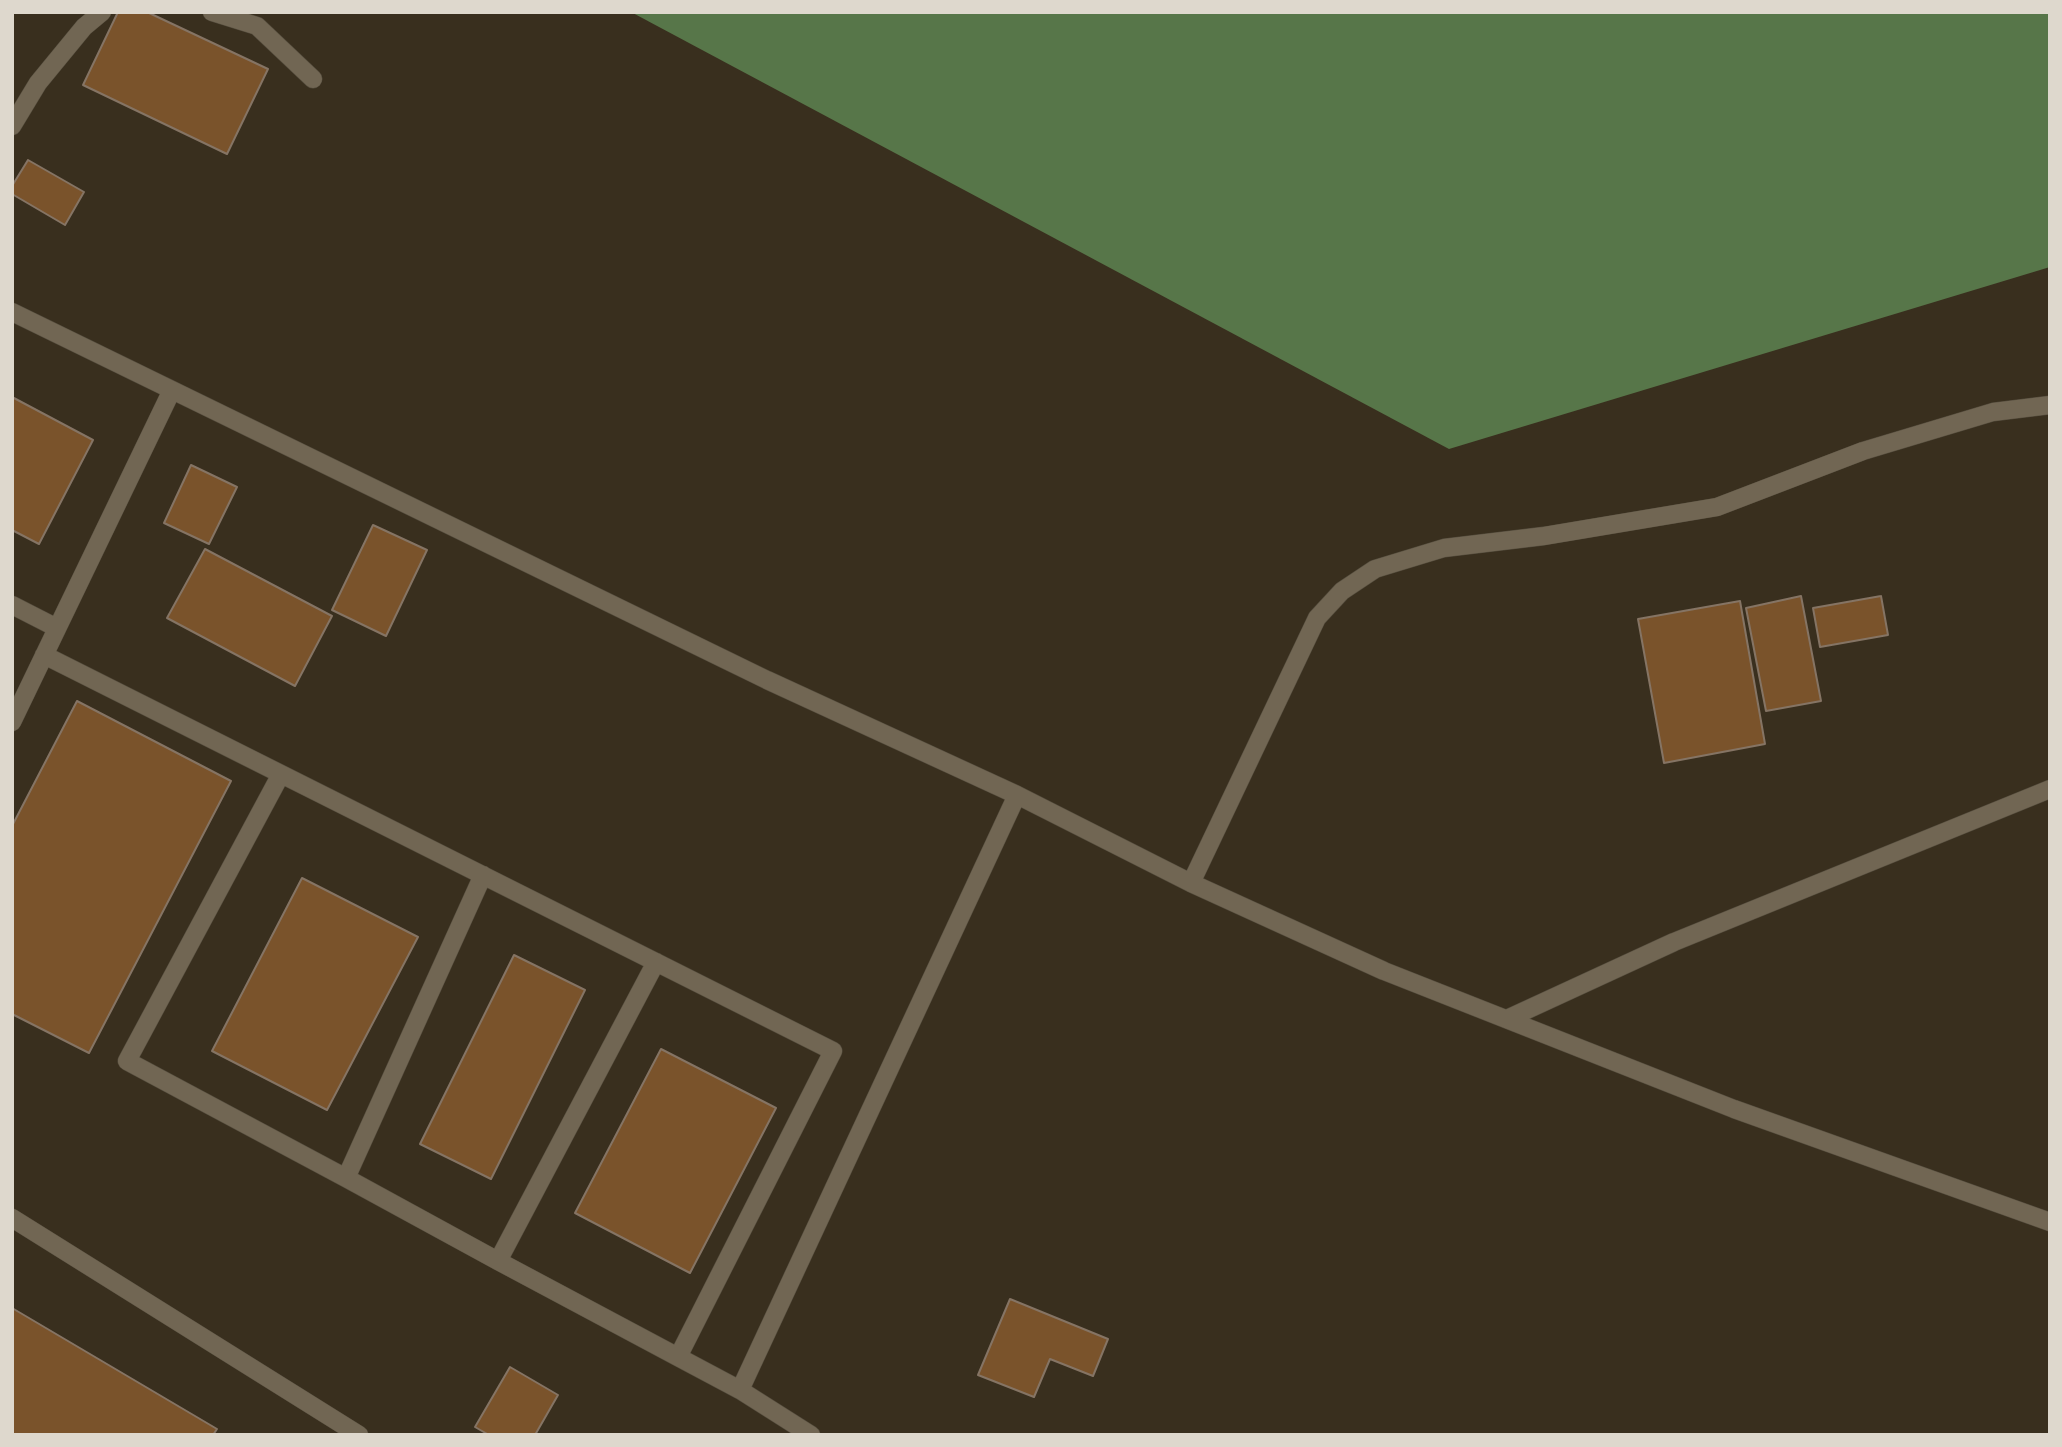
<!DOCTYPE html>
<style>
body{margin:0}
#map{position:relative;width:2062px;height:1447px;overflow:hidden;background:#392f1e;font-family:"Public Sans",sans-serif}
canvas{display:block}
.frame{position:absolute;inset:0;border:14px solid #ded8cd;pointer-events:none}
</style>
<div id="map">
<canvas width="2062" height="1447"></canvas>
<div class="frame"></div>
</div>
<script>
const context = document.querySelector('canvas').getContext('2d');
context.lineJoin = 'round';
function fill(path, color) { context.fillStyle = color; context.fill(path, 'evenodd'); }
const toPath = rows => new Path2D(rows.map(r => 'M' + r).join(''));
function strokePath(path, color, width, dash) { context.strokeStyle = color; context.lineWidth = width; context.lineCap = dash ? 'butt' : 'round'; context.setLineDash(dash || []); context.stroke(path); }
const forest = toPath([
 [631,12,2050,12,2050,267,1449,449]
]);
const building = toPath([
 [118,12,147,12,268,69,227,154,83,85,118,12],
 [28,160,84,192,65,225,12,194,12,186,28,160],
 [12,397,93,440,39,544,12,530,12,397],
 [191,465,237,487,209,544,164,523,191,465],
 [373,525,427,550,386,636,332,610,373,525],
 [205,549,332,616,295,686,167,618,205,549],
 [1801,596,1821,701,1766,711,1746,608,1801,596],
 [1881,596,1888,635,1820,647,1813,608,1881,596],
 [1740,601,1765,744,1664,763,1638,619,1740,601],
 [77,701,231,781,89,1053,12,1014,12,826,77,701],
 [302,878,418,937,327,1110,212,1051,302,878],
 [514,955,585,990,491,1179,420,1144,514,955],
 [661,1049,776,1108,690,1273,575,1213,661,1049],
 [1010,1299,1108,1339,1093,1376,1050,1359,1034,1397,978,1375,1010,1299],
 [12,1308,217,1429,213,1435,12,1435,12,1308],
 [510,1367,558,1395,535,1435,489,1435,475,1427,510,1367]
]);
const minor = toPath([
 [212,12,257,26,313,79],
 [12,126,38,83,84,27,102,12],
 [12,312,767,680,1017,795,1191,883,1384,971,1734,1109,2050,1222],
 [12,605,57,628],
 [44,655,281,774],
 [12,722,172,390],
 [1191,883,1317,618,1342,591,1375,569,1444,548,1544,536,1717,507,1863,451,1993,412,2050,405],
 [1507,1019,1674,942,2050,789],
 [346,1178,483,875],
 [12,1218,359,1435],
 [498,1261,656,962],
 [678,1357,833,1051,281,774,127,1061,346,1178,498,1261,678,1357,740,1390,1017,795],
 [740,1390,811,1435]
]);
fill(forest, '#577649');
fill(building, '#7a532b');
strokePath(building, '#857464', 2);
strokePath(minor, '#554d3e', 19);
strokePath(minor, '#716653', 18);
</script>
